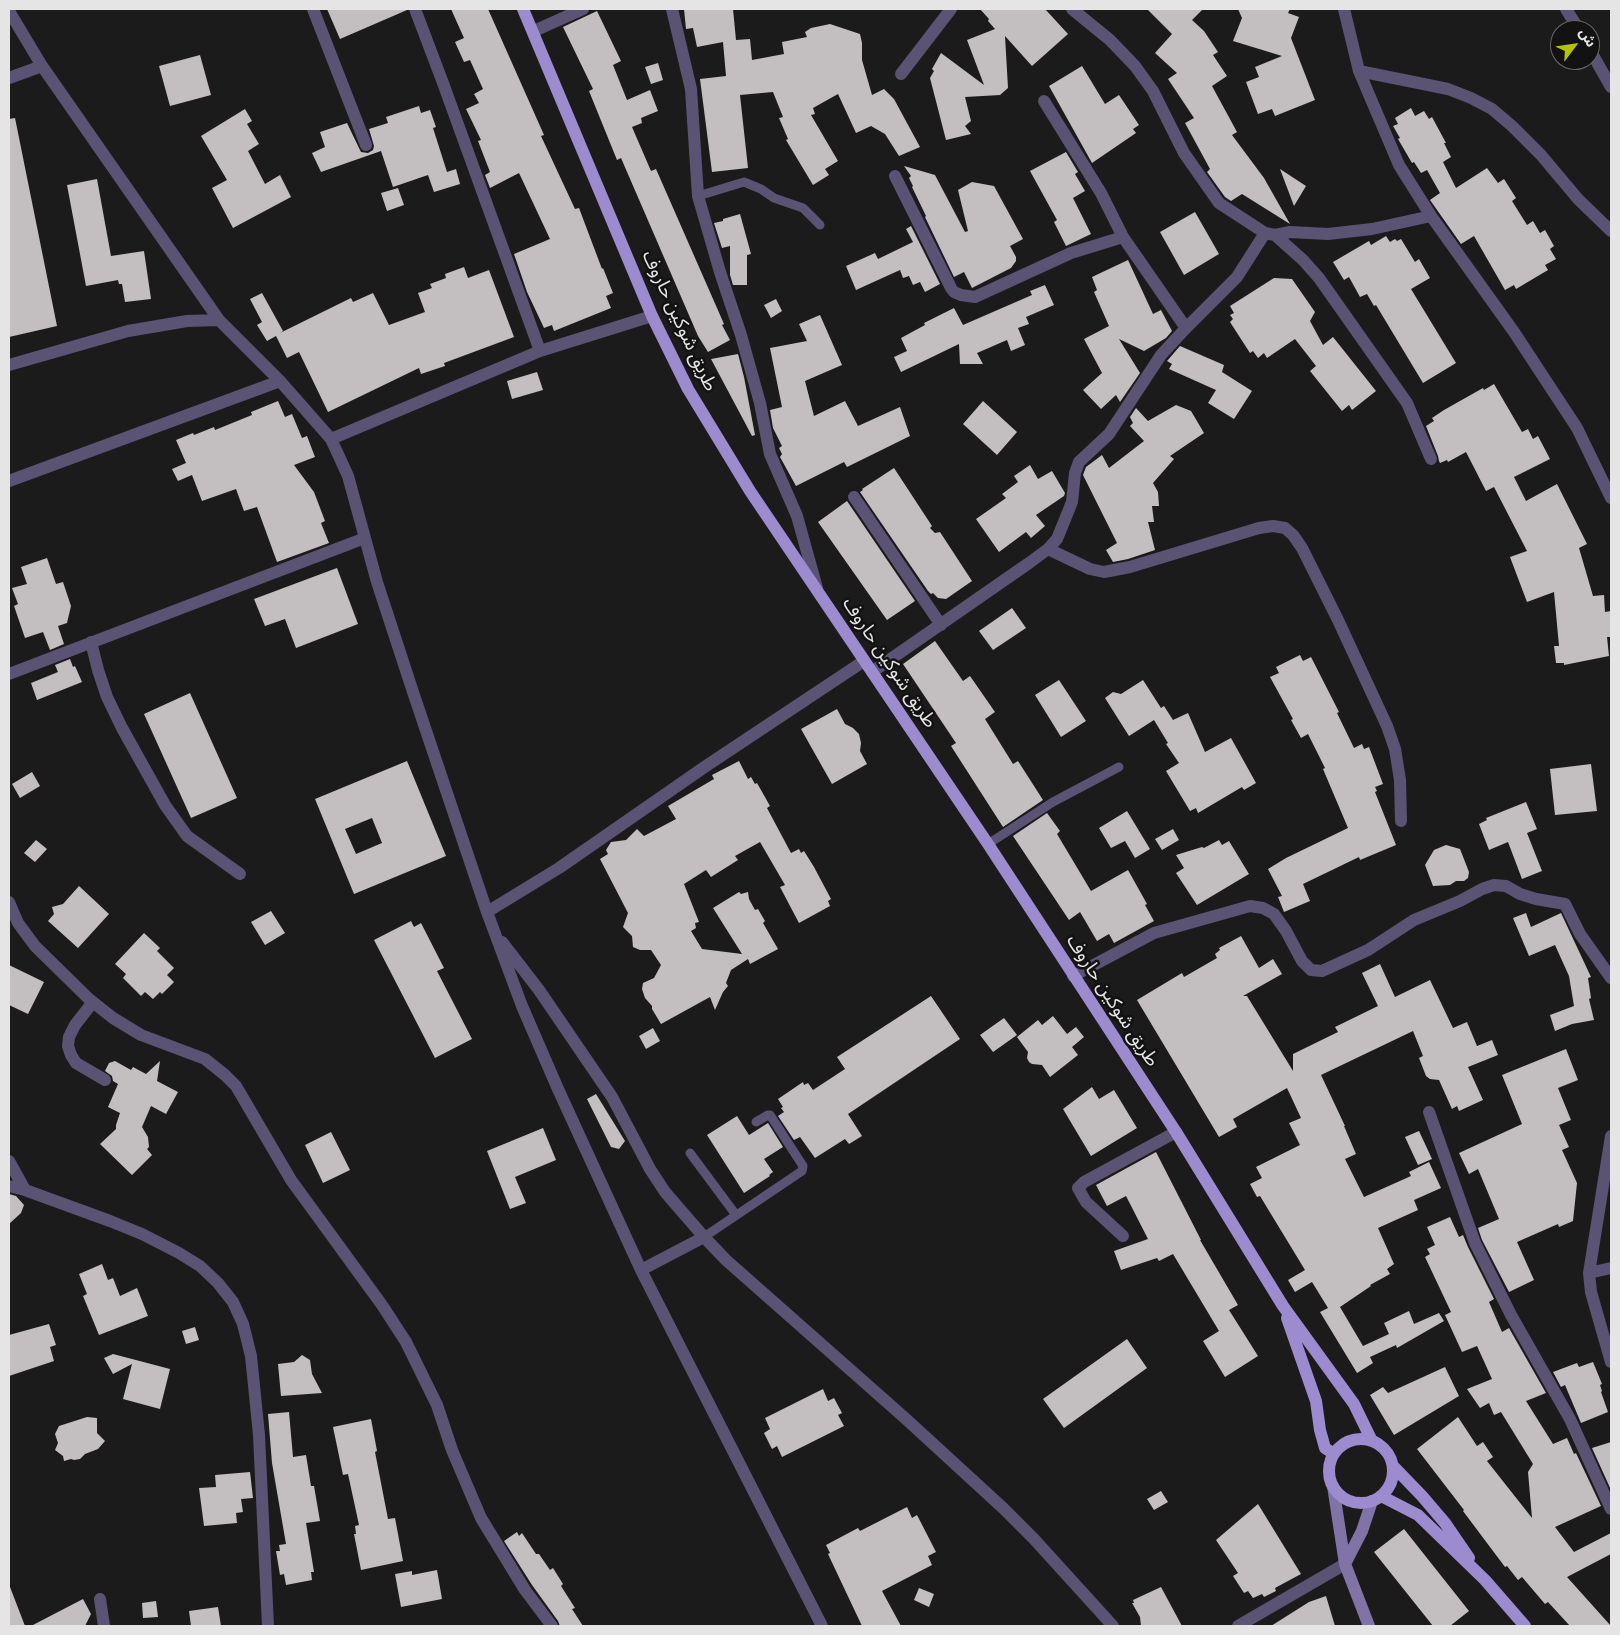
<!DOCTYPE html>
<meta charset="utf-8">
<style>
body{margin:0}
#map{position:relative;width:1620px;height:1635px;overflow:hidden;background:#1c1b1c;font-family:Signika,"Noto Sans Arabic",sans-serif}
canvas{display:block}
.frame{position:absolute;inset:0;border:10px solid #e6e5e6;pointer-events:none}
.north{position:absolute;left:1550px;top:20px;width:50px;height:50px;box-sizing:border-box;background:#131213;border:1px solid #676667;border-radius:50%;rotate:59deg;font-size:14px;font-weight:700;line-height:20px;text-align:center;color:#e6e5e6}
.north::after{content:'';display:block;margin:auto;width:18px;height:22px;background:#b1c500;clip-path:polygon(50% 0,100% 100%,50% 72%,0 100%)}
</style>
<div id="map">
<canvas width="1620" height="1635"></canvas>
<div class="frame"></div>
<div class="north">ش</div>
</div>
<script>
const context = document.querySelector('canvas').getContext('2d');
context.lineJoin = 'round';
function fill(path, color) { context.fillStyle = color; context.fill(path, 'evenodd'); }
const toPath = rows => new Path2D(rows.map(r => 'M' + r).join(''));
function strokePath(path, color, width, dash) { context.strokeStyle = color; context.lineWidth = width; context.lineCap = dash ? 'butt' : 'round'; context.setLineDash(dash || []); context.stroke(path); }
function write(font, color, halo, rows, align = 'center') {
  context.font = font + ' Signika,"Noto Sans Arabic",sans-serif'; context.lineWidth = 5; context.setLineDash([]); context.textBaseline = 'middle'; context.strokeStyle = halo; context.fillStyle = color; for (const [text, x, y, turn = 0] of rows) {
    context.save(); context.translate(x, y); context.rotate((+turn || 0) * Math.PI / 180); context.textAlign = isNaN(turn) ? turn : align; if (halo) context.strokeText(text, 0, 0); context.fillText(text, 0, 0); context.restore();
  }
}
const building = toPath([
 [327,9,407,9,407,10,340,39],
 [451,9,488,9,544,135,541,136,575,209,579,208,602,269,603,268,613,293,606,296,611,308,554,331,552,325,544,328,527,292,514,254,550,239,519,173,490,188,485,175,490,172,478,141,481,140,466,109,479,103,474,94,483,89,470,60,464,62,455,42,464,38],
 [684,9,733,9,736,40,750,39,752,60,784,54,782,42,807,37,805,32,811,28,830,24,860,34,862,43,862,60,872,95,884,89,894,99,920,147,899,156,885,134,871,126,856,133,838,94,813,108,815,114,811,115,838,161,825,169,829,175,813,185,786,140,788,139,779,118,783,117,773,92,740,95,748,168,712,172,700,79,726,76,723,42,697,47,693,28,686,29],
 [980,9,1045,9,1068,34,1032,66,1005,36,1008,88,1000,95,965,97,971,121,965,126,971,134,946,140,930,78,934,71,932,69,941,53,984,85,967,40,995,29,988,21,989,19],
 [1147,9,1203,9,1192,20,1204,31,1218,52,1213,55,1227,76,1212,86,1237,132,1232,135,1264,178,1290,224,1242,194,1231,201,1225,197,1207,172,1210,169,1185,123,1194,118,1168,79,1177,73,1155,53,1172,34],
 [1238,9,1290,9,1288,13,1299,17,1291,38,1315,100,1275,116,1272,109,1258,114,1246,82,1259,77,1255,67,1282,56,1233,41,1242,18],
 [597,11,621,61,613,65,627,100,650,90,658,111,641,118,642,123,632,127,651,171,656,169,724,324,722,325,730,340,708,352,698,336,621,158,617,160,589,91,593,89,563,27],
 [200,55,211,95,170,106,159,66],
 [658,63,663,80,651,84,645,67],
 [1082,66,1105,104,1119,95,1139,125,1133,129,1136,133,1092,163,1049,86],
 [419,106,421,113,430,110,436,127,433,128,447,172,456,169,460,184,434,192,428,175,393,187,381,151,321,172,312,153,325,147,320,132,347,123,359,148,361,152,368,153,373,150,374,146,369,129,388,123,386,117],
 [1411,108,1415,116,1424,111,1429,119,1432,117,1446,143,1444,143,1451,157,1443,162,1456,188,1487,168,1498,183,1504,179,1516,198,1512,201,1527,225,1533,221,1540,233,1545,230,1554,246,1550,249,1556,259,1545,265,1548,270,1516,289,1514,285,1505,290,1474,236,1461,244,1430,200,1440,193,1427,170,1421,173,1414,162,1412,163,1398,139,1400,138,1393,126,1398,124,1395,118],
 [245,109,252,121,247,124,259,144,248,151,265,184,280,175,291,197,233,228,212,188,227,180,201,136],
 [15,118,57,326,9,337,9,119],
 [1066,152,1078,172,1075,174,1085,191,1073,198,1091,234,1066,246,1054,222,1057,220,1030,171],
 [904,166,935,175,965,232,968,231,958,190,972,182,994,186,1023,239,1010,246,1016,257,1016,261,1011,268,972,288,964,272,954,277,925,217,926,216,912,187,913,186,909,178,911,176],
 [1280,169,1306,186,1294,206],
 [97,179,111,256,144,251,151,299,125,302,122,284,119,284,118,280,86,286,67,185],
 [398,188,404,205,387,211,381,193],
 [1195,212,1219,254,1184,275,1160,232],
 [740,214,751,254,747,255,747,285,733,285,730,275,730,246,722,248,714,223,723,221,723,219],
 [911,226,940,284,925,292,920,282,913,285,909,276,903,278,900,270,856,290,846,266,875,253,878,259,913,242,906,229],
 [1386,236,1390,242,1395,239,1397,241,1401,239,1415,262,1419,259,1430,278,1411,289,1456,363,1423,383,1376,305,1374,306,1367,294,1360,297,1349,277,1344,280,1333,262,1369,241,1371,245],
 [1128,260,1153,314,1161,310,1172,331,1166,338,1144,351,1119,339,1140,373,1120,402,1116,395,1101,409,1083,390,1102,373,1084,339,1109,326,1094,292,1097,290,1092,277],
 [464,267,468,278,489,270,514,337,444,363,445,366,421,374,419,368,328,412,299,352,287,358,276,336,267,341,257,325,262,322,250,299,262,293,283,331,280,333,351,298,353,302,373,293,389,325,425,312,418,293,432,288,430,284,446,278,445,274],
 [1274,278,1292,279,1315,312,1310,321,1323,345,1333,337,1376,391,1352,410,1349,405,1342,411,1310,371,1316,366,1295,339,1267,358,1264,353,1258,358,1253,351,1250,353,1230,322,1233,319,1230,315,1234,313,1230,306],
 [1045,285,1054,305,1026,317,1029,324,1018,328,1025,345,1011,351,1007,340,977,353,983,364,960,364,959,344,901,372,894,357,907,351,901,338,925,325,924,323,954,308,963,325,1032,295,1030,291],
 [776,299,782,311,771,318,764,305],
 [820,315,842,365,805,381,814,416,845,401,858,426,900,407,910,436,847,467,844,462,796,486,780,457,782,454,779,448,782,446,773,428,770,410,782,407,770,348,807,341,799,324],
 [1180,346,1224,365,1222,372,1252,391,1234,419,1208,403,1216,390,1169,369,1172,364,1167,361],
 [738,354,744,377,755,435,752,436,711,359],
 [537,372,543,390,512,399,507,381],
 [1494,384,1522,432,1528,429,1533,439,1538,436,1550,459,1514,477,1526,501,1557,484,1587,544,1579,548,1593,596,1604,595,1605,612,1611,611,1611,637,1607,637,1609,656,1564,665,1564,663,1556,663,1554,646,1559,646,1554,592,1527,602,1510,557,1527,551,1494,487,1486,491,1466,452,1448,462,1447,460,1440,463,1439,461,1438,456,1426,426,1434,421,1432,418,1444,410,1483,388,1484,390],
 [278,401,285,417,292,414,302,438,307,436,315,457,294,465,314,492,325,521,321,523,329,543,277,562,257,507,244,511,236,489,202,501,192,475,178,481,172,469,186,463,176,440,193,433,194,435,214,427,215,430,252,415,251,412],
 [983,401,1017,432,997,455,963,424],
 [1176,405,1191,411,1204,433,1170,456,1174,459,1153,483,1158,492,1159,506,1152,506,1154,522,1148,522,1155,550,1128,559,1113,562,1106,550,1117,543,1083,475,1086,467,1102,455,1109,468,1144,441,1130,426,1133,423,1130,417,1136,408,1148,421],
 [1030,465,1038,479,1052,471,1065,493,1064,496,1036,515,1045,526,1031,538,1026,532,999,552,976,519,1006,498,1002,494,1018,482,1014,476],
 [894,468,932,526,930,528,935,533,940,532,972,581,946,599,938,598,933,593,931,594,928,591,860,492,863,490,862,489],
 [847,501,915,601,887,620,818,522],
 [47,558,56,584,63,582,71,606,67,623,58,626,64,644,50,650,43,632,25,638,14,606,18,604,12,588,27,584,21,567],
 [337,568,358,624,296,648,285,619,265,626,254,599],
 [1012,608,1026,628,993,650,979,631],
 [935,641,963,681,970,676,995,712,985,719,1013,764,1018,761,1043,800,1003,827,951,746,956,743,903,664],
 [1300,655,1303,661,1311,657,1339,712,1337,713,1354,748,1362,744,1364,749,1369,747,1383,784,1375,787,1377,791,1375,792,1396,845,1360,860,1359,857,1303,884,1310,901,1284,912,1278,897,1282,896,1268,869,1286,858,1348,828,1323,769,1325,768,1308,734,1301,738,1291,720,1293,719,1270,677,1279,673,1276,667],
 [70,659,73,667,75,666,82,682,37,700,31,683,58,672,55,665],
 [1059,680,1086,721,1061,737,1035,695],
 [1143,680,1161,708,1164,706,1173,720,1188,713,1205,752,1231,738,1256,783,1244,790,1242,787,1198,813,1196,808,1190,811,1166,771,1179,763,1166,744,1168,743,1154,720,1129,736,1105,698,1113,692,1121,694],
 [190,693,237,798,191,818,144,714],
 [837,709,845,724,853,728,859,734,861,743,860,751,867,764,832,784,801,729],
 [407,761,446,856,354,894,315,799],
 [372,818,382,843,356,854,345,829],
 [739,761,748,779,751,777,755,784,757,783,770,806,767,808,791,853,799,849,801,853,804,851,814,867,831,899,828,901,830,906,799,923,780,887,785,885,760,842,735,856,738,860,711,877,706,870,684,884,699,922,695,923,696,928,691,931,702,949,742,954,713,908,739,892,741,894,748,892,749,899,755,910,758,909,765,921,763,923,778,949,750,964,748,959,731,970,726,983,728,986,723,992,715,1010,710,997,661,1024,652,1009,652,1006,645,998,642,989,643,983,654,978,661,965,651,950,640,950,633,947,632,936,623,927,628,913,600,859,608,854,606,850,611,842,626,840,637,829,644,836,676,819,668,806,714,779,712,775],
 [1591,764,1597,811,1555,815,1550,769],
 [32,772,40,786,20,798,12,784],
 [1526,802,1537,829,1527,833,1542,871,1522,879,1508,842,1489,850,1479,824,1487,820,1486,818],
 [1127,811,1150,849,1135,858,1125,841,1111,848,1099,828],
 [1047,813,1060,831,1057,834,1091,891,1128,870,1147,904,1145,905,1154,921,1114,943,1109,934,1097,941,1080,912,1069,920,1013,836],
 [1173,829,1179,840,1162,850,1155,839],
 [36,840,47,849,35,862,24,853],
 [1219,840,1222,845,1229,841,1249,874,1197,905,1176,873,1184,868,1176,855,1202,847,1204,848],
 [1446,845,1460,849,1469,872,1468,878,1464,881,1456,881,1450,885,1433,886,1425,865,1434,850],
 [79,886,109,914,78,948,48,921,54,914,52,907,63,904],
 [271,911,285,933,265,945,251,922],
 [1526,913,1531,927,1561,913,1591,977,1588,978,1591,998,1589,999,1594,1020,1572,1024,1555,1031,1550,1015,1574,1006,1569,976,1555,945,1529,956,1513,918],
 [411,921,414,927,421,923,444,968,437,971,472,1039,435,1058,374,940],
 [144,933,160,948,157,951,174,968,167,975,174,982,162,994,160,992,153,999,145,992,141,996,123,978,126,974,115,964],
 [1241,936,1259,968,1273,959,1282,974,1243,996,1247,996,1293,1071,1293,1054,1338,1032,1335,1027,1378,1006,1362,973,1380,964,1395,997,1430,980,1453,1028,1467,1022,1477,1046,1492,1040,1498,1055,1468,1067,1483,1100,1459,1111,1457,1106,1452,1109,1439,1080,1430,1079,1426,1076,1419,1058,1423,1056,1413,1031,1321,1075,1345,1126,1344,1126,1356,1154,1345,1159,1364,1197,1411,1176,1409,1172,1429,1162,1441,1188,1414,1200,1418,1210,1378,1228,1394,1264,1387,1269,1390,1274,1370,1285,1371,1286,1340,1307,1363,1346,1389,1334,1384,1323,1409,1311,1414,1324,1439,1313,1444,1321,1397,1348,1396,1345,1370,1357,1373,1363,1357,1373,1320,1312,1328,1308,1312,1282,1295,1292,1288,1280,1305,1270,1260,1196,1257,1197,1250,1184,1262,1178,1256,1167,1300,1145,1289,1123,1301,1118,1287,1088,1233,1119,1237,1127,1219,1137,1137,1000,1182,973,1184,977,1217,958,1215,954,1220,950,1219,948],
 [9,965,44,982,28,1014,9,1005],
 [931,996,960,1039,848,1114,862,1136,849,1144,845,1139,815,1158,800,1137,794,1140,778,1116,784,1112,781,1108,783,1107,778,1099,803,1082,804,1085,808,1083,813,1090,845,1069,837,1057],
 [1053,1016,1067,1034,1076,1027,1084,1037,1072,1047,1078,1055,1050,1077,1042,1065,1032,1064,1029,1062,1027,1058,1028,1052,1017,1037,1038,1020,1042,1025],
 [1004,1018,1017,1035,993,1052,980,1035],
 [653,1028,660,1041,646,1049,639,1036],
 [1566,1049,1578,1080,1558,1088,1571,1120,1559,1125,1569,1147,1562,1150,1577,1183,1573,1221,1559,1227,1558,1224,1517,1242,1534,1280,1509,1292,1482,1240,1478,1228,1499,1219,1478,1169,1469,1174,1459,1153,1522,1124,1502,1075],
 [115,1061,131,1070,133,1067,146,1074,160,1061,157,1081,178,1092,166,1114,151,1106,142,1127,148,1137,149,1147,147,1149,152,1155,132,1175,100,1144,116,1129,116,1125,120,1113,108,1107,118,1084,113,1081,112,1076,105,1071,109,1063],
 [1092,1087,1099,1099,1114,1090,1137,1128,1091,1156,1063,1109],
 [596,1094,625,1141,619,1149,611,1147,587,1099],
 [737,1116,749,1135,768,1123,783,1147,764,1159,773,1172,769,1175,770,1176,744,1193,707,1135],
 [543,1128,556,1160,515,1177,526,1203,510,1209,487,1151],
 [1419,1131,1432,1159,1418,1165,1405,1137],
 [331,1132,350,1170,323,1183,305,1145],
 [1156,1152,1201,1240,1200,1240,1238,1305,1229,1310,1258,1356,1225,1377,1203,1341,1219,1331,1173,1254,1159,1261,1157,1258,1121,1270,1114,1251,1148,1239,1126,1196,1107,1206,1096,1185],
 [9,1194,16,1196,24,1205,21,1213,9,1224],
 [1450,1217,1459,1237,1463,1235,1468,1247,1494,1299,1489,1302,1502,1332,1509,1328,1546,1393,1526,1401,1553,1444,1567,1438,1574,1454,1576,1453,1601,1506,1555,1527,1574,1552,1611,1533,1611,1554,1567,1577,1611,1626,1570,1626,1548,1602,1545,1604,1522,1577,1518,1580,1507,1566,1505,1567,1463,1511,1464,1510,1417,1449,1458,1417,1477,1446,1483,1442,1493,1457,1487,1461,1532,1518,1528,1472,1533,1464,1501,1412,1494,1415,1489,1403,1480,1408,1467,1389,1492,1379,1477,1346,1462,1352,1445,1315,1451,1312,1425,1257,1430,1254,1427,1249,1435,1245,1427,1227],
 [102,1264,108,1280,113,1278,120,1296,137,1288,148,1316,99,1335,83,1296,87,1294,79,1274],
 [49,1324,56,1345,50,1347,54,1361,9,1376,9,1335],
 [195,1327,199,1340,186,1344,182,1331],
 [1127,1339,1147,1368,1064,1428,1043,1399],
 [113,1354,170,1369,160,1409,123,1399,132,1364,113,1374,104,1358],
 [302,1355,310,1360,312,1374,322,1393,281,1396,278,1364,294,1362],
 [1593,1362,1602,1384,1600,1385,1602,1391,1601,1392,1608,1412,1581,1423,1565,1385,1561,1387,1553,1372,1577,1363,1579,1367],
 [1445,1367,1459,1396,1394,1435,1370,1395,1383,1387,1388,1393],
 [823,1389,828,1401,834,1398,842,1413,838,1415,844,1426,782,1457,777,1446,772,1449,764,1433,770,1429,765,1418],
 [289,1412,293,1457,306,1455,311,1486,314,1486,320,1521,306,1523,314,1572,311,1572,312,1580,286,1585,284,1574,280,1575,276,1551,280,1551,279,1545,286,1544,272,1463,268,1414],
 [87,1417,97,1418,97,1433,105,1441,98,1449,85,1454,80,1459,74,1460,71,1459,64,1461,63,1456,55,1450,58,1443,55,1434,59,1426],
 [371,1419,377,1451,375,1452,388,1519,395,1518,403,1561,361,1570,354,1534,356,1534,355,1526,359,1525,348,1474,343,1475,333,1427],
 [1611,1442,1611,1490,1592,1448],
 [250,1472,253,1498,241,1499,243,1512,236,1513,237,1523,204,1526,199,1488,216,1487,215,1475],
 [1161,1491,1168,1502,1154,1510,1147,1499],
 [1258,1504,1301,1574,1275,1588,1276,1591,1264,1597,1262,1594,1253,1598,1248,1591,1244,1593,1233,1576,1238,1573,1216,1540],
 [907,1507,912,1518,917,1515,936,1552,928,1556,932,1565,882,1591,901,1626,862,1626,828,1554,830,1553,826,1545,858,1528,860,1531],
 [1404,1529,1469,1611,1450,1626,1433,1626,1374,1552],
 [517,1532,519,1536,522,1533,536,1554,539,1554,550,1570,553,1568,563,1584,561,1586,575,1608,572,1609,583,1626,560,1626,558,1621,532,1585,504,1541],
 [437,1570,442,1599,401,1607,395,1574,412,1571,412,1575],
 [10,1587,25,1626,9,1626],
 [1161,1587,1182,1626,1141,1626,1140,1617,1132,1603,1134,1603,1133,1600],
 [919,1588,934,1594,929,1607,914,1600],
 [1326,1596,1335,1626,1271,1626,1309,1602],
 [83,1599,91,1614,85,1626,31,1626],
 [156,1601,158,1617,143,1618,142,1603],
 [218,1607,221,1626,191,1626,189,1611]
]);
const lane = toPath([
 [698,196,744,182,761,189,774,198,803,208,820,225],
 [988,844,1053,802,1119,767],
 [690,1153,736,1215],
 [704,1237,802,1171,803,1166,770,1115,768,1115,756,1122]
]);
const street = toPath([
 [313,9,366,145],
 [415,9,443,83,540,351],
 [672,9,691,89,698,196,720,272,741,335,760,403,770,454,797,516,817,588],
 [1072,9,1110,40,1135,66,1153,91,1184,153,1219,203,1265,233,1275,235,1290,232,1328,234,1372,229,1431,216],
 [1344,9,1359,71,1399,165,1431,216,1514,332,1577,428,1611,498],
 [1566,9,1579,30],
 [9,11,42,66,219,320,280,381,331,439,348,476,377,582,413,692,487,912,522,1006,558,1089,641,1270,822,1626],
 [534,31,583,9],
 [1590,50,1611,87],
 [1359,71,1448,89,1471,98,1492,109,1512,126,1541,155,1578,199,1611,231],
 [901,74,951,9],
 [9,78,42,66],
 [1044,101,1101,193,1123,237,1186,328],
 [895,176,951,288,954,292,961,295,975,297,1071,253,1123,237],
 [1275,235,1303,260,1319,278,1407,403,1431,459],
 [9,365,128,331,187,321,219,320],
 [331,439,540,351,652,316],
 [9,481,280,381],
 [854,497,941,625],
 [1048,549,1090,569,1104,572,1130,567,1259,528,1273,526,1285,528,1293,535,1302,548,1338,620,1387,726,1395,749,1400,780,1401,821],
 [91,642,98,670,107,697,122,728,165,805,187,836,240,874],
 [872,672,1029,563,1048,549,1057,539,1072,502,1075,473,1079,462,1109,434,1161,355,1186,328,1237,277,1265,233],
 [9,674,365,538],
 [9,902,18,923,35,946,89,999,113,1018,141,1035,205,1059,225,1075,236,1086,291,1180,382,1305,406,1342,437,1405,452,1450,481,1518,525,1590,552,1626],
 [487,912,559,868,706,766,864,661],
 [502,942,539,990,612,1097,650,1169,665,1192,704,1237,726,1260,906,1419,1003,1508,1034,1539,1113,1626],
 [1073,976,1154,933,1250,906,1263,908,1274,914,1286,931,1302,961,1311,970,1322,971,1368,950,1414,920,1460,901,1482,889,1494,885,1506,886,1520,894,1536,899,1565,904,1580,934,1611,978],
 [93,1002,75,1025,69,1037,68,1046,71,1055,76,1063,105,1080],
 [1429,1112,1475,1243,1511,1315,1570,1419,1611,1509],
 [1611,1136,1589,1273,1591,1292,1611,1362],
 [9,1161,25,1190],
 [9,1186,25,1190,110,1221,142,1234,179,1253,200,1266,218,1283,233,1302,243,1324,251,1356,259,1435,268,1626],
 [1123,1236,1086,1202,1078,1188,1084,1182,1176,1132],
 [641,1270,704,1237],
 [1589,1273,1611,1268],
 [100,1599,104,1626],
 [1238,1626,1345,1564]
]);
const secondary = toPath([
 [1333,1486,1345,1564,1369,1626],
 [1345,1564,1362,1531,1372,1501]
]);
const primary = toPath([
 [523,9,652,316,688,389,750,491,988,844,1176,1132,1283,1306,1354,1404,1372,1441],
 [1287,1318,1316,1401,1320,1430,1325,1448,1334,1454],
 '1329 1471a32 32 0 1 1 64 0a32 32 0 1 1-64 0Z',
 [1393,1466,1422,1496,1445,1523,1469,1558],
 [1381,1496,1418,1515,1485,1580,1525,1626]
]);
const streetNames = [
 ["طريق شوكين حاروف",679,321,65],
 ["طريق شوكين حاروف",889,663,56],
 ["طريق شوكين حاروف",1112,1001,57]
];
fill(building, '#c3bfc0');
strokePath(lane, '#5b5373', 9);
strokePath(street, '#5b5373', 12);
strokePath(secondary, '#8073a6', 12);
strokePath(primary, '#9c8bce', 12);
write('19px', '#e6e5e6', '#131213', streetNames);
</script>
